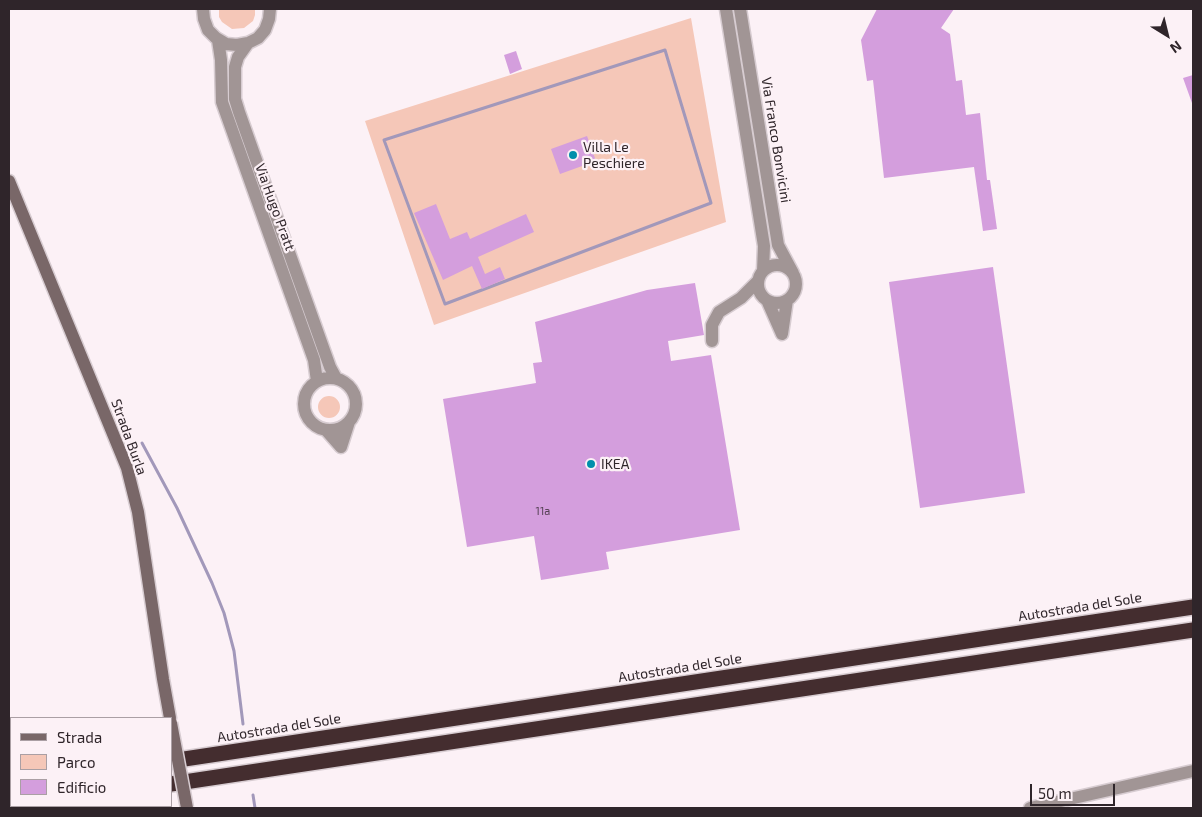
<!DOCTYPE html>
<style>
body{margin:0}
#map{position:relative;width:1202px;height:817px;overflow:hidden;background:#fcf1f6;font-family:"Exo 2",sans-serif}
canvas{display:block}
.frame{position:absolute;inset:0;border:10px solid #2f252a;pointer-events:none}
.legend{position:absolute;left:10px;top:717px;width:162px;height:90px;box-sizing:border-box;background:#fcf1f6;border:1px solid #aa9fa4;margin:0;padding:6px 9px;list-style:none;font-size:15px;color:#2f252a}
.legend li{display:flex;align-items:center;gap:10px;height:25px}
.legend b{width:25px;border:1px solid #aa9fa4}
.north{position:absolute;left:1142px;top:10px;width:50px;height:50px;-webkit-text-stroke:4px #fcf1f6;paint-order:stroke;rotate:144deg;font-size:14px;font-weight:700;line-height:20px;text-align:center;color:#2f252a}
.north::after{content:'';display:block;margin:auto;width:18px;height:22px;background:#2f252a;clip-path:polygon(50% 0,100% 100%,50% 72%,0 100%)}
.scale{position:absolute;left:1030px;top:784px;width:85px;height:22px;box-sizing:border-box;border:2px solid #2f252a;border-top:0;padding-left:6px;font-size:15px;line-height:18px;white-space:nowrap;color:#2f252a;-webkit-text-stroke:4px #fcf1f6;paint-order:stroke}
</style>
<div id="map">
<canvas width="1202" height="817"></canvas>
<div class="frame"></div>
<ul class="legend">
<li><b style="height:6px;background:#796768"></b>Strada</li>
<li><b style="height:14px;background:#f5c7b8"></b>Parco</li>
<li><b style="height:14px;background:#d49edd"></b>Edificio</li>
</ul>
<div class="north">N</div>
<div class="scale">50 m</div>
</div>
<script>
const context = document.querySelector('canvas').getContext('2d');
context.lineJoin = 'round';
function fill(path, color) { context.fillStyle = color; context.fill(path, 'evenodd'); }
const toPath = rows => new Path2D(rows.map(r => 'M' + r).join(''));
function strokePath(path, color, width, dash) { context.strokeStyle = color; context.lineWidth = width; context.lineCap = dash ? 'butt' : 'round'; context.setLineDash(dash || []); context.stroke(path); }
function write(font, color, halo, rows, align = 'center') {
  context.font = font + ' "Exo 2",sans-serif'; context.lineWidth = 4.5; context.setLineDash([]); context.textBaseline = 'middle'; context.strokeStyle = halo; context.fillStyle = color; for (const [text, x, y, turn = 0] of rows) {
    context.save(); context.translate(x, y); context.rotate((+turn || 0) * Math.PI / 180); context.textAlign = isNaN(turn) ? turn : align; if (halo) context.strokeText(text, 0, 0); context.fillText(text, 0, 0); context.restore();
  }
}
const green = toPath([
 [219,9,255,9,255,15,253,21,244,28,232,29,222,22,219,17],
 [691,18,726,222,434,325,365,121],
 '318 407a11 11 0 1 1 22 0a11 11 0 1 1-22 0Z'
]);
const stream = toPath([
 [665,50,711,203,445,304,384,140,665,50],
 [142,443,177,508,212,583,224,613,234,651,243,724],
 [253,795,255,808]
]);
const building = toPath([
 [877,9,954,9,941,28,950,34,956,81,962,80,966,115,980,113,987,180,990,180,997,229,983,231,974,167,884,178,873,80,867,81,861,40],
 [516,51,522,69,510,74,504,55],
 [1193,75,1193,102,1192,103,1183,78],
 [587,136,596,161,560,174,551,149],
 [436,204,450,239,467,232,470,239,526,214,534,232,478,257,485,274,500,267,505,279,482,289,472,266,443,280,414,213],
 [993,267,1025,493,920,508,889,282],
 [695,283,704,335,668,341,671,361,711,355,740,530,606,552,609,569,541,580,534,536,467,547,443,399,536,383,533,363,542,362,535,322,647,290]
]);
const street = toPath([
 [203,9,204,19,208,30,216,38,226,44,237,45,248,43,258,38,265,30,269,19,270,9],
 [726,9,764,246,763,271],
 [740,9,778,245,793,273],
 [218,40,221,60,222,102,314,360,317,381],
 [248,43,238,57,235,67,235,99,239,112,330,367,336,378],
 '758 284a19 19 0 1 1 38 0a19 19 0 1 1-38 0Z',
 [767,300,782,334,787,300],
 [712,341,712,325,719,312,741,298,758,281],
 '304 404a26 26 0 1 1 52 0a26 26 0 1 1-52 0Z',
 [326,430,341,447,349,422],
 [1030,808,1193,771]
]);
const secondary = toPath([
 [9,181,127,468,138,512,163,679,170,718]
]);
const highway = toPath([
 [171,761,1193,607],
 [171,784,1193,630],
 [9,785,11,785],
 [9,808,25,806]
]);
const secondaryBridge = toPath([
 [171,723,187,808]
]);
const markers = [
 [573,155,5,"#008fab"],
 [591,464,5,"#008fab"]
];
const numberNames = [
 ["11a",543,511]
];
const streetNames = [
 ["Via Franco Bonvicini",776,140,81],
 ["Via Hugo Pratt",275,207,70],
 ["Strada Burla",129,437,70],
 ["Autostrada del Sole",1080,607,-9],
 ["Autostrada del Sole",680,668,-9],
 ["Autostrada del Sole",279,728,-9]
];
const poiNames = [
 ["Villa Le",583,147],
 ["Peschiere",583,163],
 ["IKEA",601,464]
];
fill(green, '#f5c7b8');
strokePath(stream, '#a298ba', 3);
fill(building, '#d49edd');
strokePath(street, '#d7ccd1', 15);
strokePath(secondary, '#d7ccd1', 15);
strokePath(highway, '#d7ccd1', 18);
strokePath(street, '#a19595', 12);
strokePath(secondary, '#796768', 12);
strokePath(highway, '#442d2f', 15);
strokePath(secondaryBridge, '#d7ccd1', 15, []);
strokePath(secondaryBridge, '#796768', 12);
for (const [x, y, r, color] of markers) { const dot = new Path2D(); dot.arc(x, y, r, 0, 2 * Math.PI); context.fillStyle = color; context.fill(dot); strokePath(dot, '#fcf1f6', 2); }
write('11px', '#584357', null, numberNames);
write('14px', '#2f252a', '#fcf1f6', streetNames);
write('14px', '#2f252a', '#fcf1f6', poiNames, 'left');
</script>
